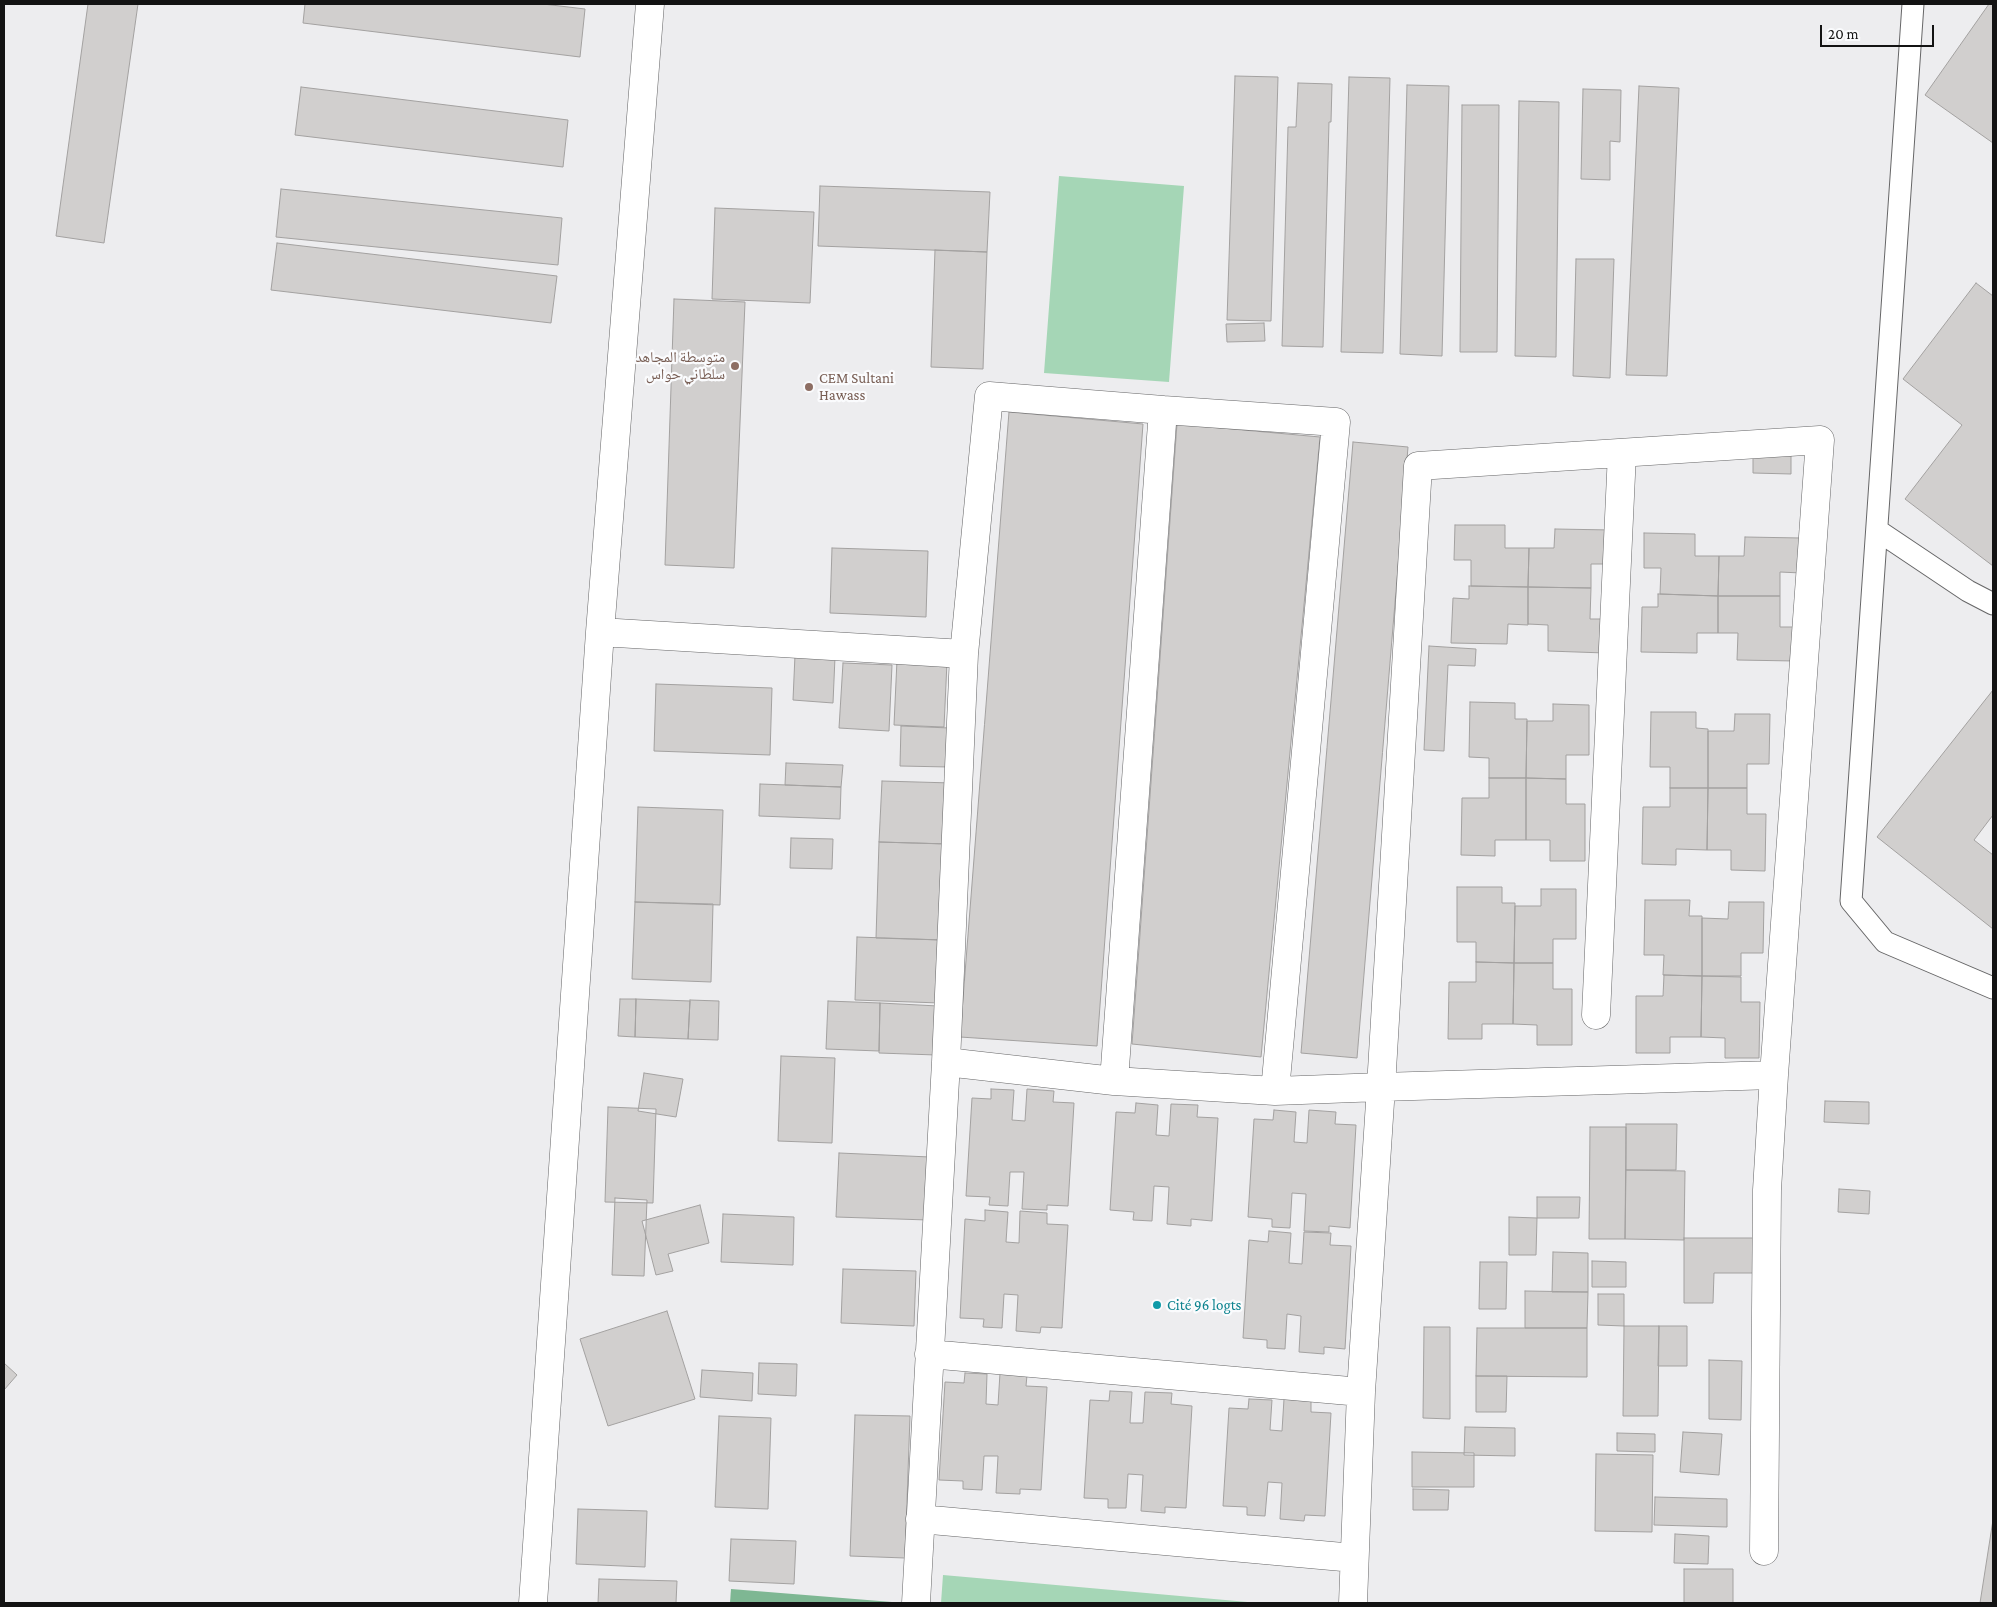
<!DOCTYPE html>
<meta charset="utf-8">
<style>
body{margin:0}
#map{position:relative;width:1997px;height:1607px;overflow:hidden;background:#ededef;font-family:"Crimson Pro",serif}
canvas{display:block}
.frame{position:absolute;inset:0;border:5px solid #131313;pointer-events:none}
.scale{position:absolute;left:1820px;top:25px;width:114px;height:22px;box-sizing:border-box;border:2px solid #131313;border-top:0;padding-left:6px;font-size:15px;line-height:18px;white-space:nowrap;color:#131313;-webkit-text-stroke:4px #fafbfd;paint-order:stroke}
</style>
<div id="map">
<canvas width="1997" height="1607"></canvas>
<div class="frame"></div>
<div class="scale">20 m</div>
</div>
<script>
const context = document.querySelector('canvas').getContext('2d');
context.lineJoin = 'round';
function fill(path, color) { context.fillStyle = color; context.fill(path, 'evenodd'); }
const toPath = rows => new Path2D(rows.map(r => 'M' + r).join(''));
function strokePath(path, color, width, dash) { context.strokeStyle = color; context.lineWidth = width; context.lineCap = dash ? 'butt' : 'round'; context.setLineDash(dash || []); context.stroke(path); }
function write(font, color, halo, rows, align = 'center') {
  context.font = font + ' "Crimson Pro","Noto Naskh Arabic",serif'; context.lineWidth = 4.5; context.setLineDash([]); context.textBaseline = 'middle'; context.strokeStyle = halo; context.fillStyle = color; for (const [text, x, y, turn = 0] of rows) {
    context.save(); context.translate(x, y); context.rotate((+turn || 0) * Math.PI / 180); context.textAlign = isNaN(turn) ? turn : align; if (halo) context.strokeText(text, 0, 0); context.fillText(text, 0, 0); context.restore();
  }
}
const green = toPath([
 [1059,176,1184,186,1169,382,1044,373],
 [943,1575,1259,1603,941,1603]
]);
const forest = toPath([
 [731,1589,892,1602,892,1603,730,1603]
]);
const building = toPath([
 [88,4,138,4,104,243,56,236,88,4],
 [305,4,543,4,585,9,580,57,303,23,305,4],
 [1989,4,1993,4,1993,143,1925,95,1989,4],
 [1235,76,1278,77,1271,321,1227,320,1235,76],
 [1349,77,1390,78,1383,353,1341,352,1349,77],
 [1298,83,1332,84,1331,122,1329,122,1323,347,1282,346,1288,127,1296,127,1298,83],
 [1407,85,1449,86,1442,356,1400,354,1407,85],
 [1639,86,1679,88,1667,376,1626,375,1639,86],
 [301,87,568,120,563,167,295,135,301,87],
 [1583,89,1621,90,1620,142,1610,141,1610,180,1581,179,1583,89],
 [1519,101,1559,102,1556,357,1515,356,1519,101],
 [1462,105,1499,105,1497,352,1460,352,1462,105],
 [820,186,990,192,987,252,818,246,820,186],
 [281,189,562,218,558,265,276,237,281,189],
 [715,208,814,212,810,303,712,299,715,208],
 [277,243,557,276,551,323,271,290,277,243],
 [935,250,987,252,983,369,931,367,935,250],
 [1576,259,1614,259,1610,378,1573,376,1576,259],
 [1976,283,1993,296,1993,566,1905,499,1962,425,1903,379,1976,283],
 [674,299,745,302,734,568,665,565,674,299],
 [1264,323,1265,341,1227,342,1226,324,1264,323],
 [1009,412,1143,424,1097,1046,960,1037,1009,412],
 [1177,424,1320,437,1261,1057,1132,1044,1177,424],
 [1353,442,1408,447,1357,1058,1301,1053,1353,442],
 [1753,445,1791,446,1791,474,1753,473,1753,445],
 [1455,525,1505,525,1505,548,1529,548,1528,587,1471,586,1471,560,1454,560,1455,525],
 [1555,529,1612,530,1611,564,1591,564,1591,588,1528,587,1529,548,1554,548,1555,529],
 [1644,533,1695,534,1695,556,1719,556,1718,596,1660,594,1661,568,1644,568,1644,533],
 [1745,537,1801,538,1801,573,1780,572,1780,596,1718,596,1719,556,1744,556,1745,537],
 [832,548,928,551,926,617,830,613,832,548],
 [1469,586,1528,587,1528,625,1508,624,1507,644,1451,643,1453,598,1469,599,1469,586],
 [1528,587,1591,588,1590,619,1606,619,1605,653,1548,651,1548,625,1528,624,1528,587],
 [1658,594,1718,596,1718,633,1697,633,1697,653,1641,652,1642,607,1658,607,1658,594],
 [1718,596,1780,596,1780,627,1795,627,1795,661,1737,660,1738,633,1718,633,1718,596],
 [1429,646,1476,649,1475,666,1448,665,1444,751,1424,750,1429,646],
 [795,655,835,657,833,703,793,700,795,655],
 [897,660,947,662,944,727,894,725,897,660],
 [843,663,892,665,889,731,839,728,843,663],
 [656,684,772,688,770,755,654,751,656,684],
 [1993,690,1993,815,1974,840,1993,855,1993,929,1877,837,1993,690],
 [1470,702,1515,703,1515,719,1527,719,1526,778,1489,778,1489,758,1469,757,1470,702],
 [1553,704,1589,705,1589,755,1566,755,1566,779,1526,778,1527,721,1553,721,1553,704],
 [1651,712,1696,712,1696,728,1708,729,1708,788,1670,788,1670,767,1650,767,1651,712],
 [1735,714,1770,714,1769,764,1747,764,1747,788,1708,788,1708,731,1734,731,1735,714],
 [901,726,950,728,949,767,900,766,901,726],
 [786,763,843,765,841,787,785,785,786,763],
 [1489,778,1526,778,1526,840,1495,840,1495,856,1461,855,1462,798,1489,798,1489,778],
 [1526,778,1566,779,1566,804,1585,804,1585,861,1550,861,1550,840,1526,840,1526,778],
 [882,781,952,783,950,844,879,842,882,781],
 [760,784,841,787,840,819,759,816,760,784],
 [1670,788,1708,788,1707,850,1676,849,1676,865,1642,864,1643,807,1670,807,1670,788],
 [1708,788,1747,788,1747,814,1766,814,1765,871,1731,870,1731,850,1707,850,1708,788],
 [638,807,723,810,720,905,635,902,638,807],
 [791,838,833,839,832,869,790,868,791,838],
 [879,842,946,844,942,940,876,938,879,842],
 [1457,887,1502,887,1502,903,1515,903,1514,963,1476,962,1476,942,1457,942,1457,887],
 [1541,889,1576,889,1576,939,1553,939,1553,963,1514,963,1515,906,1541,906,1541,889],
 [1645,900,1690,900,1689,916,1702,916,1702,976,1663,975,1664,955,1644,955,1645,900],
 [635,902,713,904,711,982,632,979,635,902],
 [1729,902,1764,902,1763,953,1741,953,1741,976,1702,976,1702,918,1728,919,1729,902],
 [857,937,942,940,940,1003,855,1000,857,937],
 [1476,962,1514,963,1513,1024,1482,1024,1482,1039,1448,1039,1449,982,1476,982,1476,962],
 [1514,963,1553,963,1553,989,1572,989,1572,1045,1537,1045,1537,1025,1513,1024,1514,963],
 [1664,975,1702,976,1701,1037,1670,1037,1670,1053,1636,1053,1636,996,1663,996,1664,975],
 [1702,976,1741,977,1741,1002,1760,1002,1759,1058,1725,1058,1725,1038,1701,1037,1702,976],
 [620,999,636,999,635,1037,618,1036,620,999],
 [636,999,690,1001,688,1039,635,1037,636,999],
 [690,1000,719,1001,718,1040,688,1039,690,1000],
 [828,1001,880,1003,879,1051,826,1049,828,1001],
 [880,1003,938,1006,936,1055,879,1053,880,1003],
 [781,1056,835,1058,832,1143,778,1141,781,1056],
 [644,1073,683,1079,676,1117,638,1111,644,1073],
 [991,1089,1014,1090,1012,1120,1025,1121,1027,1089,1054,1091,1053,1102,1074,1103,1068,1206,1047,1205,1047,1210,1022,1209,1024,1172,1010,1172,1008,1206,989,1205,990,1197,966,1196,972,1098,991,1099,991,1089],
 [1825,1101,1869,1102,1869,1124,1824,1122,1825,1101],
 [1136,1103,1158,1105,1156,1135,1169,1136,1171,1104,1198,1105,1197,1117,1218,1118,1212,1221,1191,1219,1191,1226,1167,1224,1169,1187,1154,1186,1152,1221,1133,1220,1134,1212,1110,1210,1116,1112,1135,1113,1136,1103],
 [608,1107,656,1109,653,1203,605,1202,608,1107],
 [1274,1110,1296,1112,1294,1142,1307,1143,1309,1110,1336,1112,1335,1124,1356,1125,1350,1228,1329,1226,1329,1232,1304,1231,1306,1194,1292,1193,1290,1228,1272,1227,1272,1219,1248,1217,1254,1119,1273,1120,1274,1110],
 [1626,1124,1677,1124,1676,1170,1626,1170,1626,1124],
 [1590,1127,1626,1127,1625,1239,1589,1239,1590,1127],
 [839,1153,930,1157,928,1220,836,1217,839,1153],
 [1626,1170,1685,1171,1684,1240,1625,1239,1626,1170],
 [1839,1189,1870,1191,1869,1214,1838,1212,1839,1189],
 [1537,1197,1580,1197,1579,1218,1537,1218,1537,1197],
 [615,1198,647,1200,644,1276,612,1275,615,1198],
 [700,1205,709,1243,668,1254,673,1271,656,1275,642,1221,700,1205],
 [985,1210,1008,1212,1006,1242,1019,1243,1020,1211,1047,1213,1047,1224,1068,1225,1062,1328,1041,1327,1040,1333,1016,1331,1018,1295,1004,1294,1002,1328,983,1327,984,1319,960,1318,965,1219,985,1221,985,1210],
 [723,1214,794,1217,793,1265,721,1262,723,1214],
 [1509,1217,1537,1218,1536,1255,1509,1255,1509,1217],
 [1269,1231,1291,1233,1289,1263,1302,1264,1304,1232,1331,1233,1330,1245,1351,1246,1345,1349,1324,1347,1324,1354,1299,1352,1301,1316,1287,1314,1285,1349,1267,1348,1267,1340,1243,1338,1249,1240,1268,1242,1269,1231],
 [1684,1238,1757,1238,1757,1273,1714,1273,1713,1303,1684,1303,1684,1238],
 [1553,1252,1588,1253,1588,1292,1552,1292,1553,1252],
 [1592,1261,1626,1262,1626,1287,1592,1287,1592,1261],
 [1480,1262,1507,1262,1506,1309,1479,1309,1480,1262],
 [843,1269,916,1271,914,1326,841,1323,843,1269],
 [1525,1291,1588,1292,1587,1328,1525,1328,1525,1291],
 [1598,1294,1624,1294,1624,1326,1598,1325,1598,1294],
 [667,1311,695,1399,608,1426,580,1339,667,1311],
 [1624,1326,1659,1326,1658,1416,1623,1416,1624,1326],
 [1659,1326,1687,1326,1687,1366,1658,1366,1659,1326],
 [1424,1327,1450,1327,1450,1419,1423,1418,1424,1327],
 [1477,1328,1587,1328,1587,1377,1476,1376,1477,1328],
 [1709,1360,1742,1361,1741,1420,1709,1419,1709,1360],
 [4,1363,17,1375,4,1390,4,1363],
 [759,1363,797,1364,796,1396,758,1394,759,1363],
 [702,1370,753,1373,752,1401,700,1397,702,1370],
 [965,1373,987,1374,986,1404,998,1405,1000,1373,1027,1375,1026,1386,1047,1387,1041,1490,1020,1489,1020,1494,996,1493,998,1456,984,1456,982,1490,963,1489,963,1481,939,1480,945,1382,964,1383,965,1373],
 [1476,1376,1507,1376,1506,1412,1476,1412,1476,1376],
 [1110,1391,1132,1392,1130,1423,1143,1423,1145,1392,1172,1393,1171,1404,1192,1406,1186,1508,1165,1507,1165,1513,1141,1511,1143,1475,1128,1474,1126,1508,1108,1508,1108,1499,1084,1498,1090,1400,1109,1401,1110,1391],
 [1249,1399,1272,1400,1270,1430,1282,1431,1284,1399,1311,1401,1311,1412,1331,1413,1325,1516,1305,1515,1304,1521,1280,1519,1282,1483,1268,1482,1265,1516,1247,1515,1247,1507,1223,1506,1229,1408,1248,1409,1249,1399],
 [855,1415,910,1416,905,1558,850,1556,855,1415],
 [719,1416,771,1418,768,1509,715,1507,719,1416],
 [1465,1427,1515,1428,1515,1456,1464,1455,1465,1427],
 [1683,1432,1722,1434,1719,1475,1680,1472,1683,1432],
 [1617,1433,1655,1434,1655,1452,1617,1451,1617,1433],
 [1412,1452,1474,1453,1474,1487,1412,1487,1412,1452],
 [1596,1454,1653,1455,1652,1532,1595,1531,1596,1454],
 [1413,1489,1449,1490,1448,1510,1413,1510,1413,1489],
 [1655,1497,1727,1499,1727,1527,1654,1525,1655,1497],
 [578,1509,647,1511,645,1567,576,1564,578,1509],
 [1993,1520,1993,1603,1980,1603,1993,1520],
 [1675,1534,1709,1536,1708,1564,1674,1563,1675,1534],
 [731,1539,796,1541,794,1584,729,1581,731,1539],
 [1684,1569,1733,1569,1733,1603,1684,1603,1684,1569],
 [599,1579,677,1581,676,1603,598,1603,599,1579]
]);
const service = toPath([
 [1913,4,1851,901,1885,942,1993,988],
 [1877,530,1968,591,1993,604]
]);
const minor = toPath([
 [600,632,964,654,946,1062,916,1603],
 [964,654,989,396,1163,410],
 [1596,1015,1622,453],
 [946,1062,1114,1081,1275,1091,1381,1087,1774,1075,1820,440,1418,466,1381,1087,1361,1392,1353,1603],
 [1114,1081,1163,410,1336,422,1275,1091],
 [929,1354,1361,1392],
 [920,1519,1354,1558],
 [1764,1551,1767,1190,1774,1075],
 [533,1603,600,632,650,4]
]);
const markers = [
 [735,366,5,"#8d6e63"],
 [809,387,5,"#8d6e63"],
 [1157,1305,5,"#0f9aa8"]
];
const educationNames = [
 ["متوسطة المجاهد",725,357],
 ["سلطاني حواس",725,374],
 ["CEM Sultani",819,378,"left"],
 ["Hawass",819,395,"left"]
];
const cultureNames = [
 ["Cité 96 logts",1167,1305]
];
fill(green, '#a5d6b6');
fill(forest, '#7eb793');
fill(building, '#d1cfce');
strokePath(building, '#a3a1a0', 1);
strokePath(service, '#666667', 23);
strokePath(minor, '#666667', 29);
strokePath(service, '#fff', 21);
strokePath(minor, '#fff', 28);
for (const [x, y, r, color] of markers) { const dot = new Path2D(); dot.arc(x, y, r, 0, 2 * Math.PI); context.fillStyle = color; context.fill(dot); strokePath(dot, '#fafbfd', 2); }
write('15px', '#785e54', '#fafbfd', educationNames, 'right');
write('15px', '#0d838f', '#fafbfd', cultureNames, 'left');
</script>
